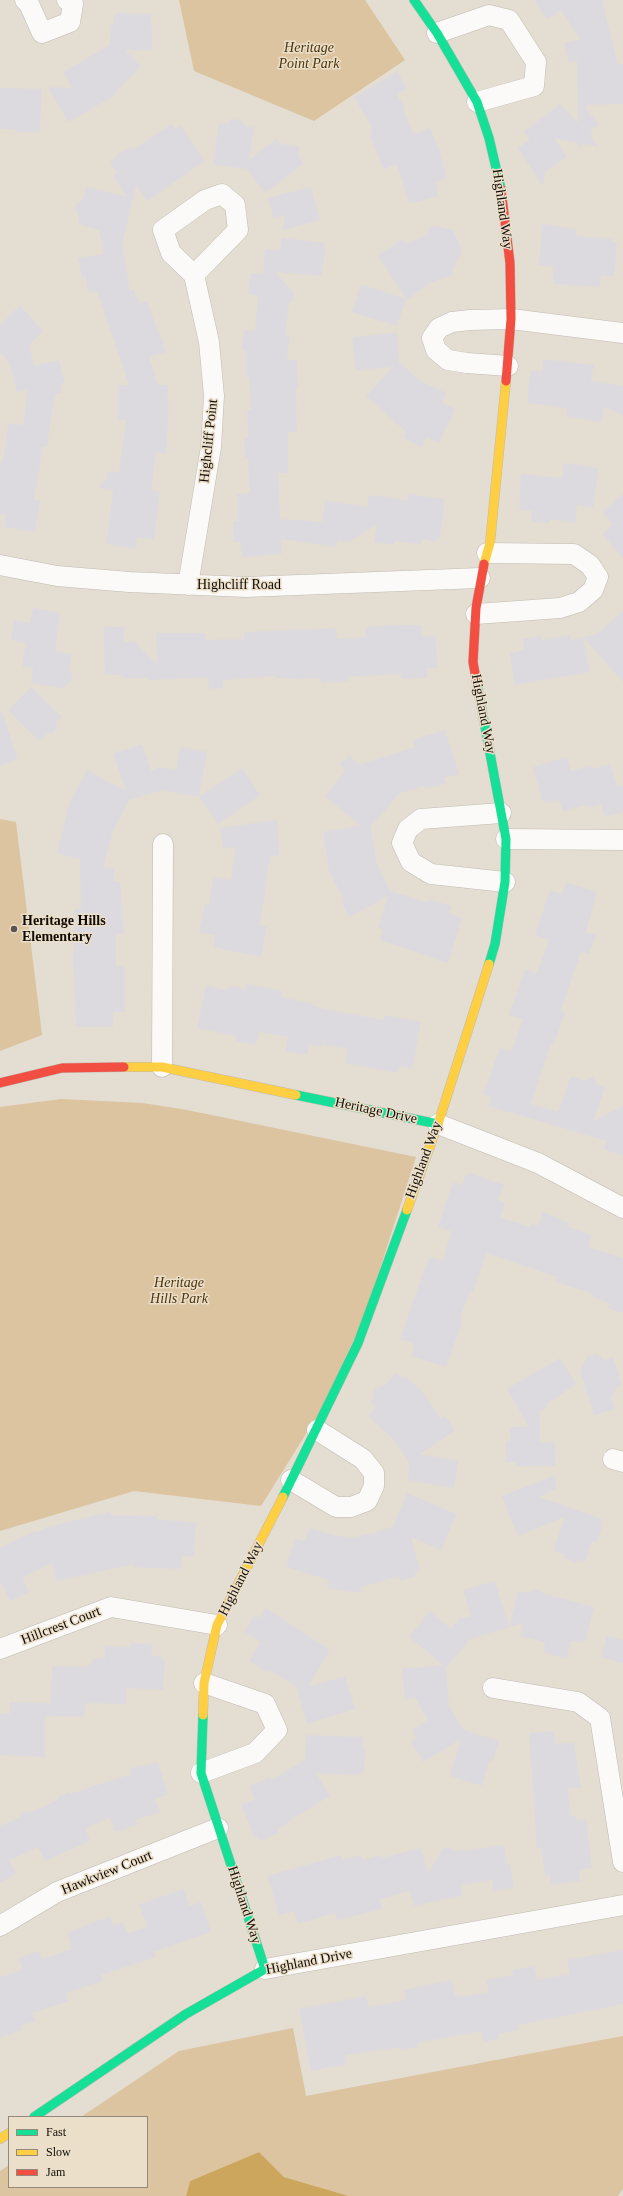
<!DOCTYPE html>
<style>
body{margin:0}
#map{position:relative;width:623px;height:2196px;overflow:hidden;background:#e4ddd2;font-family:"Times New Roman",serif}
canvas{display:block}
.legend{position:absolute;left:8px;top:2116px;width:140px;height:72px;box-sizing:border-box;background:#ecdfca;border:1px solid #948a7b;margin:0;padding:5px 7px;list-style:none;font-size:12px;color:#0f0b05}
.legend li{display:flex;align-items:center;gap:8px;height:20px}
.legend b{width:20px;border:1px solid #948a7b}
</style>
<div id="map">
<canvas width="623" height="2196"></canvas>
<ul class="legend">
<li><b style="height:5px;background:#16e098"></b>Fast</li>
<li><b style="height:5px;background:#ffcf43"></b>Slow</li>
<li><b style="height:5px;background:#f24e42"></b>Jam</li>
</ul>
</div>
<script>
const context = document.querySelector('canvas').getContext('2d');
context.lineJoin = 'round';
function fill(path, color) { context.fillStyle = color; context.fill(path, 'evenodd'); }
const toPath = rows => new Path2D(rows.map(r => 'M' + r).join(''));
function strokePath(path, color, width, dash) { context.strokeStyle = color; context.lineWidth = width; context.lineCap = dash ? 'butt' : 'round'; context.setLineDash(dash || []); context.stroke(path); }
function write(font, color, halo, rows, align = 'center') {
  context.font = font + ' "Times New Roman",serif'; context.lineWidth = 3; context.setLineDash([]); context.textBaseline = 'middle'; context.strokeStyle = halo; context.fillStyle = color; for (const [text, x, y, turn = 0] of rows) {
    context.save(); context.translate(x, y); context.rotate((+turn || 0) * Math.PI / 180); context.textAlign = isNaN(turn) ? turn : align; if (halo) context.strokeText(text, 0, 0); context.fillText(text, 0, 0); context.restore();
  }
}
const green = toPath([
 [179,0,365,0,405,60,314,121,194,71],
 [0,819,16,822,42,1035,0,1051],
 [61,1099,143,1103,187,1110,416,1157,364,1318,319,1413,261,1506,134,1491,0,1531,0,1107],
 [293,2028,306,2096,623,2036,623,2189,618,2196,349,2196,284,2177,259,2152,190,2181,186,2196,0,2196,0,2171,9,2165,9,2187,147,2187,147,2117,81,2117,179,2051]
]);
const water = toPath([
 [259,2152,284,2177,349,2196,186,2196,190,2181]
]);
const building = toPath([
 [534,0,602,0,618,64,623,64,623,104,586,105,588,112,599,124,591,131,591,138,599,147,584,144,578,149,578,143,554,138,567,157,545,172,543,187,518,148,530,140,524,132,560,104,578,123,577,60,569,62,564,43,580,39,561,10,547,19],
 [118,13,151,14,152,50,125,50,141,66,115,93,116,95,68,122,48,87,72,88,63,72,110,45,110,25,113,25,114,17],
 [397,71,407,88,397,95,405,108,403,109,414,135,430,128,440,152,447,178,436,182,438,196,409,204,397,164,384,169,371,139,371,125,354,98],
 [0,88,42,89,40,132,16,132,13,129,0,129],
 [233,119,240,120,245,126,254,128,249,160,276,139,282,146,285,144,299,146,298,155,303,164,265,193,247,169,213,164,219,123,227,124],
 [172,124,175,129,181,126,205,161,147,201,136,185,122,246,130,291,134,289,139,304,147,301,166,352,149,357,158,385,168,385,167,402,169,402,166,454,156,452,151,490,160,492,154,540,137,537,136,549,106,544,113,490,98,487,107,479,108,472,119,472,126,420,117,420,118,385,129,385,97,291,88,292,85,277,82,278,78,258,104,254,99,230,78,224,79,217,75,209,76,204,83,199,86,187,127,197,113,176,117,173,110,162,121,152,132,147,134,149],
 [311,187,320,220,283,230,284,215,274,218,268,198],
 [542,224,576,229,576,236,612,239,611,242,617,242,614,276,601,276,600,287,553,284,554,266,539,265],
 [437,226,453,230,462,251,452,271,454,274,430,283,407,300,378,256,402,239,405,244,427,235,430,228],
 [282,238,324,243,323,249,326,249,321,276,275,272,294,293,293,300,289,303,285,335,290,335,287,360,297,360,298,388,296,388,297,431,288,433,288,473,278,473,280,519,322,522,325,501,367,507,369,495,407,500,408,494,445,499,440,538,434,542,422,539,421,544,395,541,394,545,374,542,377,524,349,542,337,540,336,547,281,539,282,554,242,557,240,542,234,542,233,521,238,521,237,494,250,493,248,458,245,459,244,438,248,438,247,410,251,410,249,377,246,377,245,350,242,350,244,330,255,331,258,296,248,294,251,273,263,274,265,249,280,251],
 [361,284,406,299,397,326,352,312],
 [20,305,43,331,29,345,34,366,59,360,65,382,60,384,62,392,55,394,47,447,43,447,34,499,40,500,35,532,4,527,6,515,0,514,0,465,4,455,8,423,24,425,27,389,17,392,9,362,0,353,0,325],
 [397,333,399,362,419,380,446,393,442,403,455,409,439,443,426,437,422,447,403,438,406,432,366,396,393,367,356,370,352,337],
 [543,359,594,365,591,381,623,386,623,415,604,407,601,422,566,416,567,408,527,403,530,371,543,371],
 [564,463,599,468,593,508,577,505,575,523,550,519,550,523,531,522,532,511,519,510,521,474,562,478],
 [623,494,623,558,602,534,613,525,602,512],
 [33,608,60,613,55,651,72,654,69,670,72,675,71,682,63,688,31,683,33,668,22,666,26,643,11,640,14,620,30,623],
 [623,611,623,682,583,637,597,634],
 [395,625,421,625,421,635,436,637,437,668,427,668,427,678,401,679,401,674,348,677,348,681,321,683,321,678,293,679,293,678,276,678,276,676,223,680,223,688,209,689,208,677,148,680,148,678,125,678,121,675,105,675,104,627,124,627,124,642,134,641,157,664,156,633,205,633,205,640,244,639,244,632,336,628,337,639,366,637,366,627],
 [570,635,571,640,583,637,590,672,514,685,510,653,524,650,523,639,541,636,542,640],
 [31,687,62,717,56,723,57,729,53,733,48,733,39,741,8,710],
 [2,712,18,759,0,766,0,713],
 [445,730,459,774,444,778,446,783,425,789,424,786,400,793,371,826,376,862,390,891,428,903,429,899,451,906,449,914,462,918,448,963,380,940,383,930,378,928,388,896,349,917,341,901,344,900,329,871,323,832,361,826,325,796,345,771,339,764,350,755,358,765,415,747,413,740],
 [142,744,151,771,160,767,176,770,180,747,207,752,199,797,162,790,129,800,113,831,103,868,114,868,114,882,120,882,124,934,116,934,116,966,125,966,125,1012,113,1012,113,1027,76,1027,73,952,74,952,74,909,81,909,80,859,57,853,69,804,87,770,126,791,113,754],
 [567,757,571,771,588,766,594,769,610,764,617,787,623,785,623,812,605,817,601,804,592,807,585,805,563,811,559,800,548,803,542,800,533,767],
 [242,768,260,795,218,824,199,797],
 [277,820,279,855,271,856,265,883,267,883,259,925,267,926,261,957,213,947,215,935,199,932,205,904,209,905,213,877,231,880,236,847,223,848,220,828],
 [566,882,597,892,586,932,596,935,589,954,581,952,561,1010,565,1012,554,1044,551,1043,531,1104,558,1112,571,1076,585,1081,593,1077,598,1085,605,1087,594,1121,623,1106,623,1156,604,1149,607,1141,488,1106,491,1097,483,1094,500,1048,511,1052,523,1019,509,1015,525,969,537,973,549,940,535,935,550,890,562,894],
 [247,984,282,991,281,997,313,1004,313,1006,328,1010,384,1020,385,1015,421,1022,412,1069,399,1066,398,1073,345,1063,348,1049,322,1044,321,1047,309,1044,307,1055,285,1051,288,1037,259,1032,256,1045,236,1041,237,1036,197,1028,206,985,225,990,231,986,246,989],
 [470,1173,504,1185,498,1200,505,1203,500,1217,530,1227,531,1223,538,1226,543,1212,569,1223,568,1227,592,1235,588,1247,623,1258,623,1313,608,1308,610,1303,592,1297,593,1294,556,1282,557,1277,486,1253,473,1293,470,1291,460,1318,462,1323,446,1367,411,1356,414,1344,400,1339,429,1257,443,1261,451,1231,438,1227,453,1182,462,1185,465,1176],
 [596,1354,605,1360,613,1357,622,1385,617,1387,611,1397,615,1409,594,1415,580,1370,588,1356],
 [560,1358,576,1384,546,1404,548,1406,540,1411,540,1443,554,1442,556,1466,515,1466,515,1462,506,1462,506,1441,510,1441,510,1427,529,1427,507,1389],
 [396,1373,403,1379,404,1375,423,1392,441,1419,445,1416,455,1430,420,1454,458,1461,454,1488,408,1480,410,1464,394,1440,368,1416,376,1407,370,1402,374,1398,373,1392,378,1387,384,1386],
 [556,1475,556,1489,539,1497,602,1519,600,1524,603,1525,596,1543,592,1541,585,1562,577,1560,576,1563,564,1558,565,1555,553,1551,565,1517,518,1536,502,1496],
 [407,1493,456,1514,441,1550,411,1537,420,1570,414,1572,416,1576,400,1581,399,1576,361,1587,360,1593,328,1588,329,1580,286,1567,295,1538,305,1541,309,1528,336,1536,354,1538,393,1527],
 [110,1512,111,1515,157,1516,157,1519,196,1523,194,1557,182,1556,181,1569,133,1567,134,1564,56,1581,52,1563,22,1578,29,1592,10,1601,0,1581,0,1548,33,1532,44,1530,44,1528],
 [495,1581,509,1627,518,1591,528,1593,535,1589,540,1590,542,1593,594,1607,585,1642,571,1641,567,1659,543,1652,545,1642,520,1636,523,1623,470,1639,446,1668,449,1706,464,1730,499,1741,493,1761,489,1761,482,1786,450,1776,461,1739,423,1762,411,1742,417,1738,412,1730,428,1720,415,1698,405,1699,402,1669,443,1665,409,1637,430,1611,451,1629,459,1619,471,1616,463,1590],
 [266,1608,330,1650,308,1687,345,1676,355,1709,307,1724,296,1686,269,1670,267,1672,249,1661,261,1642,244,1632,254,1615,259,1618],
 [607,1636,623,1640,623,1663,601,1657],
 [131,1643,152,1644,151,1655,160,1656,165,1661,163,1690,126,1688,126,1704,85,1703,84,1717,45,1716,45,1757,0,1755,0,1714,10,1714,10,1702,51,1703,52,1666,87,1667,95,1658,105,1659,105,1646,131,1647],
 [554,1731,556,1744,574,1742,581,1788,568,1789,571,1816,576,1816,576,1820,586,1819,592,1868,579,1870,580,1881,551,1885,550,1875,545,1876,541,1848,537,1848,529,1733],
 [306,1735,363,1737,363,1748,365,1748,364,1773,360,1773,359,1775,316,1773,330,1796,287,1822,288,1824,277,1828,279,1833,260,1841,258,1837,255,1838,241,1805,255,1799,249,1786,270,1777,271,1780,305,1760],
 [158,1762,168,1795,155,1799,160,1812,135,1820,137,1825,115,1832,110,1818,85,1828,90,1841,45,1861,38,1847,9,1861,16,1873,0,1883,0,1826,19,1818,21,1814,26,1811,30,1813,58,1800,57,1797,70,1792,70,1794,131,1774,130,1768],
 [504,1845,507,1865,510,1864,514,1888,493,1891,492,1880,461,1885,463,1895,414,1906,410,1891,380,1899,382,1909,337,1920,335,1913,298,1924,294,1911,279,1915,268,1876,341,1855,342,1860,361,1855,362,1860,381,1855,382,1858,421,1848,428,1874,442,1849,449,1848,456,1851,464,1849,464,1851],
 [184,1889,189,1906,201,1902,211,1932,154,1952,156,1957,101,1975,103,1981,66,1993,69,2001,32,2013,35,2021,20,2026,22,2030,0,2038,0,1977,23,1970,19,1958,39,1951,42,1959,72,1949,67,1933,110,1916,113,1925,123,1922,128,1933,147,1927,139,1904],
 [623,1950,623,2004,518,2025,519,2030,498,2034,499,2039,484,2042,481,2031,417,2043,418,2047,402,2050,401,2047,345,2055,347,2064,311,2071,299,2009,366,1996,369,2007,406,2000,404,1990,452,1980,455,1996,461,1995,461,1997,489,1992,486,1980,513,1975,512,1970,534,1966,537,1980,570,1974,567,1960]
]);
const street = toPath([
 [25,0,29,4,42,33,70,22,73,4,67,0],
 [437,33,489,15,509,20,536,62,534,86,477,102],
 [508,366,467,363,448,360,436,350,432,338,439,328,452,322,470,320,511,319,623,333],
 [0,565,57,576,129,582,246,587,480,578],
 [188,585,211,447,214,396,209,342,194,275,171,253,163,230,205,200,222,194,235,205,238,230,194,275],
 [476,614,560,608,579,602,593,590,598,577,590,565,574,554,487,553],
 [501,813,421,819,408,829,402,843,411,862,431,874,505,882],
 [506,839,623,840],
 [162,1067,163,844],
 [438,1124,538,1163,623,1208],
 [613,1459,623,1462],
 [291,1480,336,1507,351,1507,367,1501,374,1486,374,1473,363,1459,317,1430],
 [0,1649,111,1607,217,1625],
 [493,1688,578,1702,600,1718,623,1862],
 [201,1773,255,1753,277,1730,265,1704,204,1683],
 [0,1926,57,1892,218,1828],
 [265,1969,623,1905]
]);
const fast = toPath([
 [414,0,437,33,477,102,489,138,501,189],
 [477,684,506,839,505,882,495,944,489,964],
 [296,1095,438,1124],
 [283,1497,358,1343,407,1210],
 [34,2117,186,2014,265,1969,201,1773,203,1715]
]);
const slow = toPath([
 [484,564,490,543,506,381],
 [124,1067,162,1067,296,1095],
 [407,1210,438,1124,489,964],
 [203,1715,204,1683,217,1625,283,1497],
 [0,2139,9,2133]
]);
const jam = toPath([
 [501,189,510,263,511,319,506,381],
 [477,684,473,662,476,608,484,564],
 [0,1083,62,1068,124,1067]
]);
const markers = [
 [14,929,4,"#5a544d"]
];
const parkNames = [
 ["Heritage",309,48],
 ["Point Park",309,64],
 ["Heritage",179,1283],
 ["Hills Park",179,1299]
];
const streetNames = [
 ["Highland Way",502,209,82],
 ["Highcliff Point",209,441,-84],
 ["Highcliff Road",239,585],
 ["Highland Way",483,714,79],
 ["Heritage Drive",376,1111,12],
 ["Highland Way",424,1160,-70],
 ["Highland Way",241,1579,-63],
 ["Hillcrest Court",61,1626,-21],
 ["Hawkview Court",107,1873,-22],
 ["Highland Way",244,1905,72],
 ["Highland Drive",309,1962,-11]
];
const poiNames = [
 ["Heritage Hills",22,921],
 ["Elementary",22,937]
];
fill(green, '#dbc49f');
fill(water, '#cda65e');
fill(building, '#dddadf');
strokePath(street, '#bfbab1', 21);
strokePath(fast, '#bfbab1', 10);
strokePath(slow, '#bfbab1', 10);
strokePath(jam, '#bfbab1', 10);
strokePath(street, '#fbfaf8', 20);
strokePath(fast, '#16e098', 9);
strokePath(slow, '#ffcf43', 9);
strokePath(jam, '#f24e42', 9);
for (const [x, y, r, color] of markers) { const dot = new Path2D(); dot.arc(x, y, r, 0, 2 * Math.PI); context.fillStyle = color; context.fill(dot); strokePath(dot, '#ecdfca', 1.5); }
write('italic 14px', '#49330a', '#ecdfca', parkNames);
write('14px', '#0f0b05', '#ecdfca', streetNames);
write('bold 14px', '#0f0b05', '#ecdfca', poiNames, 'left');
</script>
